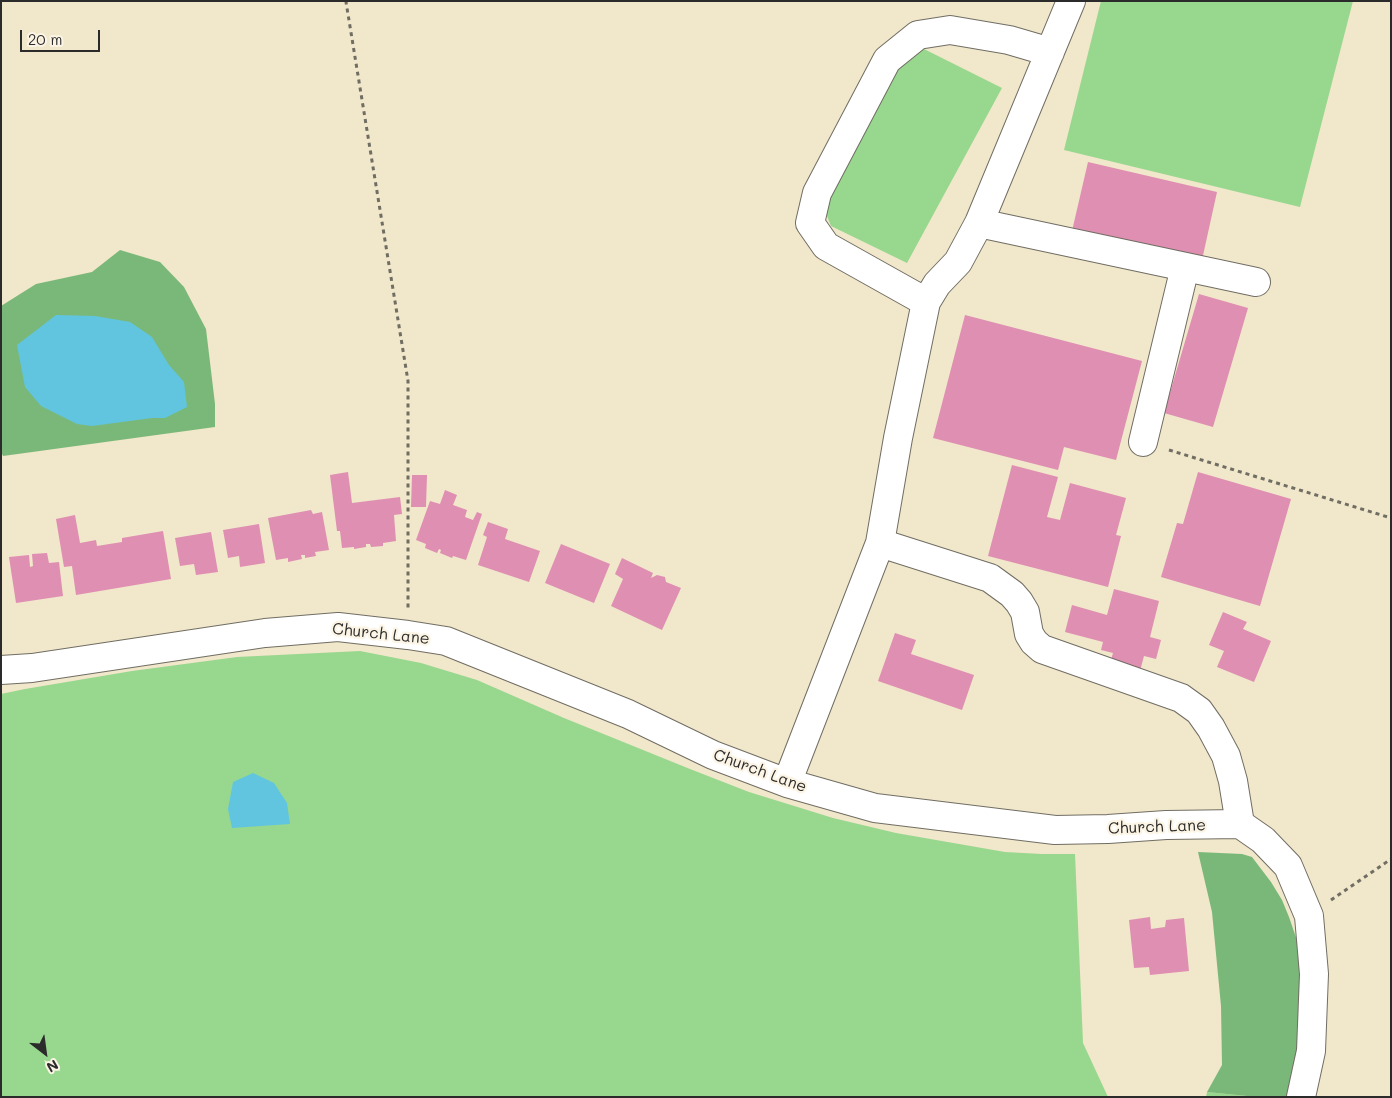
<!DOCTYPE html>
<style>
body{margin:0}
#map{position:relative;width:1392px;height:1098px;overflow:hidden;background:#f1e7cb;font-family:Mali,sans-serif}
canvas{display:block}
.frame{position:absolute;inset:0;border:2px solid #2b2b2b;pointer-events:none}
.north{position:absolute;left:20px;top:1028px;width:50px;height:50px;-webkit-text-stroke:4px #fcf5e5;paint-order:stroke;rotate:150deg;font-size:14px;font-weight:700;line-height:20px;text-align:center;color:#2b2b2b}
.north::after{content:'';display:block;margin:auto;width:18px;height:22px;background:#2b2b2b;clip-path:polygon(50% 0,100% 100%,50% 72%,0 100%)}
.scale{position:absolute;left:20px;top:30px;width:80px;height:22px;box-sizing:border-box;border:2px solid #2b2b2b;border-top:0;padding-left:6px;font-size:15px;line-height:18px;white-space:nowrap;color:#2b2b2b;-webkit-text-stroke:4px #fcf5e5;paint-order:stroke}
</style>
<div id="map">
<canvas width="1392" height="1098"></canvas>
<div class="frame"></div>
<div class="north">N</div>
<div class="scale">20 m</div>
</div>
<script>
const context = document.querySelector('canvas').getContext('2d');
context.lineJoin = 'round';
function fill(path, color) { context.fillStyle = color; context.fill(path, 'evenodd'); }
const toPath = rows => new Path2D(rows.map(r => 'M' + r).join(''));
function strokePath(path, color, width, dash) { context.strokeStyle = color; context.lineWidth = width; context.lineCap = dash ? 'butt' : 'round'; context.setLineDash(dash || []); context.stroke(path); }
function write(font, color, halo, rows, align = 'center') {
  context.font = font + ' Mali,sans-serif'; context.lineWidth = 4.5; context.setLineDash([]); context.textBaseline = 'middle'; context.strokeStyle = halo; context.fillStyle = color; for (const [text, x, y, turn = 0] of rows) {
    context.save(); context.translate(x, y); context.rotate((+turn || 0) * Math.PI / 180); context.textAlign = isNaN(turn) ? turn : align; if (halo) context.strokeText(text, 0, 0); context.fillText(text, 0, 0); context.restore();
  }
}
const green = toPath([
 [1101,1,1353,1,1300,207,1064,150],
 [922,48,1002,88,907,263,831,226,823,206,902,56],
 [360,651,421,663,477,680,564,718,690,769,749,792,833,818,896,833,1005,852,1042,854,1075,854,1083,1043,1108,1097,1,1097,1,694,25,689,132,671,237,657],
 [1207,1092,1257,1097,1206,1097]
]);
const forest = toPath([
 [120,250,160,262,184,287,206,329,215,404,215,427,3,456,1,452,1,306,36,284,92,272],
 [1198,852,1242,854,1252,857,1271,882,1282,900,1289,917,1301,952,1307,990,1291,1097,1257,1097,1207,1092,1222,1065,1221,1006,1212,912]
]);
const water = toPath([
 [56,315,95,316,130,322,152,337,169,365,184,382,187,407,165,418,152,418,92,426,77,424,41,406,25,387,17,345],
 [253,773,274,783,287,803,290,824,232,828,228,809,233,782]
]);
const building = toPath([
 [1088,162,1217,192,1202,260,1072,231],
 [1199,294,1248,308,1213,427,1164,413],
 [965,315,1142,361,1116,460,1064,447,1058,470,933,438],
 [1012,465,1058,477,1047,517,1060,520,1070,483,1126,498,1116,535,1121,536,1108,587,988,556],
 [348,472,352,503,400,497,402,514,394,515,396,541,383,543,383,546,371,547,370,544,366,544,366,547,354,549,354,547,342,548,340,531,337,531,330,475],
 [1198,472,1291,499,1260,606,1161,577,1177,523,1183,524],
 [412,475,427,475,426,507,411,507],
 [445,490,457,495,453,505,467,510,465,517,473,520,477,512,482,514,466,560,453,556,452,558,440,553,441,550,439,549,437,553,425,548,426,544,416,540,430,501,440,504],
 [311,510,313,514,322,512,329,550,315,552,316,556,305,558,305,555,301,555,302,559,288,562,288,558,276,560,268,518],
 [75,515,80,543,96,540,97,546,122,542,122,538,163,531,171,579,76,595,72,566,64,567,56,519],
 [488,522,508,529,505,539,540,551,529,582,478,565,487,537,483,535],
 [259,524,265,563,240,567,239,556,228,558,223,530],
 [211,532,218,572,196,575,194,564,180,566,175,538],
 [561,544,610,564,594,603,545,583],
 [47,553,49,563,59,562,63,596,16,603,9,557,29,555,30,567,33,566,32,554],
 [622,558,653,573,651,578,657,575,665,577,666,582,681,588,662,630,611,606,623,579,615,574],
 [1114,589,1159,601,1150,637,1161,640,1156,659,1144,656,1140,671,1110,663,1113,653,1101,650,1103,642,1065,632,1072,605,1107,615],
 [1223,612,1247,622,1243,629,1271,641,1254,682,1217,667,1224,651,1209,645],
 [895,633,916,640,911,654,974,675,962,710,878,681],
 [1150,917,1151,929,1165,927,1166,920,1184,918,1189,971,1150,975,1149,967,1134,968,1129,920]
]);
const path = toPath([
 [347,1,346,2,408,381,408,609],
 [1169,450,1391,518],
 [1331,900,1391,859]
]);
const minor = toPath([
 [979,223,1256,282],
 [926,302,826,246,810,223,817,193,887,60,918,35,950,30,1009,40,1050,52],
 [1143,442,1185,267],
 [880,543,898,438,926,302,937,284,958,262,979,223,1071,1],
 [1,670,32,668,265,633,338,627,408,635,446,641,628,714,713,755,787,783,875,808,1055,830,1108,829,1166,825,1240,824,1263,840,1288,866,1309,916,1314,974,1311,1051,1301,1097],
 [787,783,880,543,990,578,1012,594,1019,602,1025,612,1029,634,1034,642,1042,649,1181,698,1199,711,1211,728,1226,756,1233,781,1240,824]
]);
const streetNames = [
 ["Church Lane",381,634,6],
 ["Church Lane",760,771,20],
 ["Church Lane",1157,827,-2]
];
fill(green, '#98d78e');
fill(forest, '#7ab879');
fill(water, '#61c5df');
fill(building, '#df8fb1');
strokePath(minor, '#706d63', 30);
strokePath(path, '#706d63', 3, [4, 4]);
strokePath(minor, '#fff', 28);
write('16px', '#2b2b2b', '#fcf5e5', streetNames);
</script>
